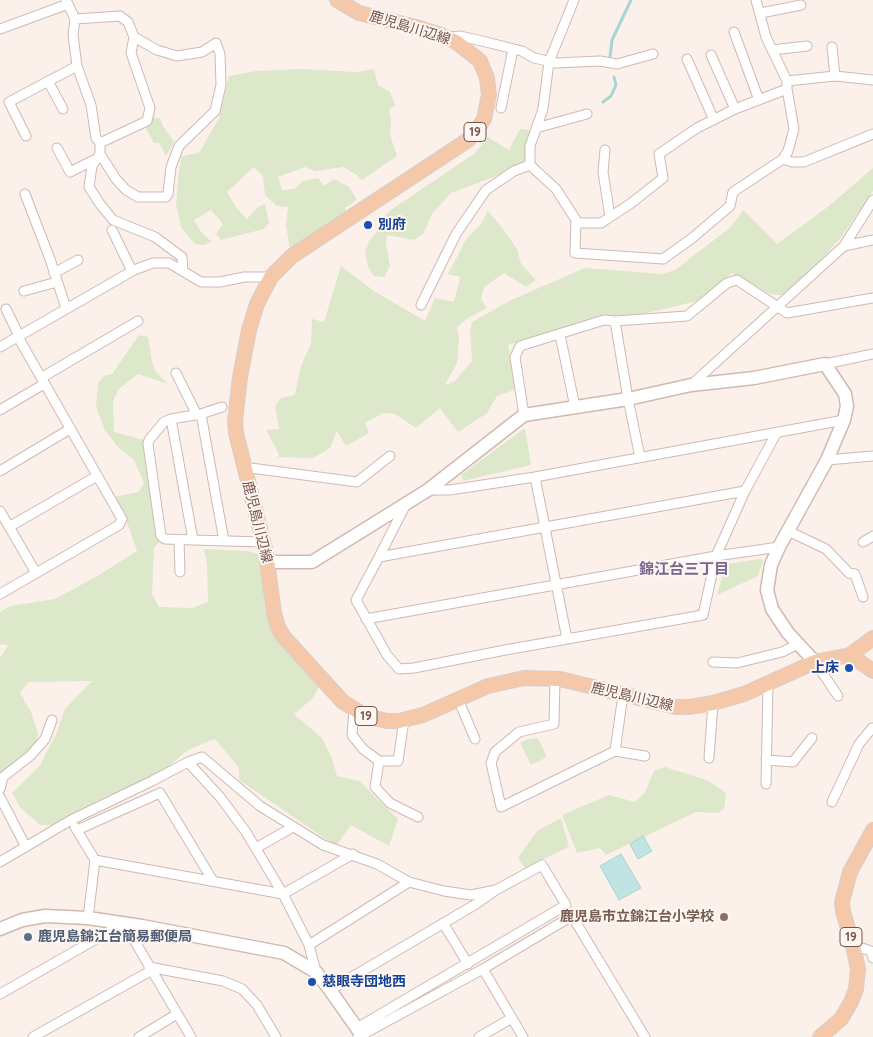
<!DOCTYPE html>
<meta charset="utf-8">
<style>
body{margin:0}
canvas{display:block;background:#fbf1ea}
</style>
<canvas width="873" height="1037"></canvas>
<script>
const context = document.querySelector('canvas').getContext('2d');
context.lineJoin = 'round';
function fill(path, color) { context.fillStyle = color; context.fill(path, 'evenodd'); }
const toPath = rows => new Path2D(rows.map(r => 'M' + r).join(''));
function strokePath(path, color, width, dash) { context.strokeStyle = color; context.lineWidth = width; context.lineCap = dash ? 'butt' : 'round'; context.setLineDash(dash || []); context.stroke(path); }
function write(font, color, halo, rows, align = 'center') {
  context.font = font + ' Quicksand,"Noto Sans JP",sans-serif'; context.lineWidth = 4; context.setLineDash([]); context.textBaseline = 'middle'; context.strokeStyle = halo; context.fillStyle = color; for (const [text, x, y, turn = 0] of rows) {
    context.save(); context.translate(x, y); context.rotate((+turn || 0) * Math.PI / 180); context.textAlign = isNaN(turn) ? turn : align; if (halo) context.strokeText(text, 0, 0); context.fillText(text, 0, 0); context.restore();
  }
}
const green = toPath([
 [302,69,356,72,374,69,378,85,390,92,395,105,389,110,391,121,390,135,397,156,362,180,357,175,343,167,316,171,305,167,278,177,282,190,294,189,303,181,318,178,324,186,334,179,349,187,357,200,345,208,346,213,290,250,286,225,288,207,277,206,265,195,263,176,254,167,227,192,236,207,247,219,258,207,265,204,269,223,264,229,221,240,216,234,223,224,211,210,194,220,201,232,212,242,204,245,195,244,182,229,176,206,179,169,182,156,199,153,219,118,229,76,256,71],
 [153,118,160,118,163,126,174,142,166,156,159,143,154,143,146,129],
 [520,129,538,131,530,157,524,167,515,165,504,173,451,193,432,214,423,234,414,240,387,235,386,244,390,266,384,277,374,276,368,267,365,252,369,241,375,234,388,212,475,153,488,137,509,150],
 [873,168,873,191,842,236,809,274,787,296,770,294,732,273,697,301,638,315,602,316,508,345,517,389,497,396,487,413,458,432,440,408,416,428,395,414,383,413,365,423,369,433,346,446,337,431,330,448,313,458,278,457,279,454,266,430,279,429,275,406,281,398,295,395,300,369,311,343,312,319,324,322,341,266,374,291,425,321,435,298,454,302,460,277,448,274,467,238,481,224,488,211,503,229,517,249,521,264,536,280,526,287,504,273,484,287,481,299,487,308,468,318,457,327,459,340,457,363,445,385,455,381,472,361,470,331,472,322,511,300,585,268,663,274,675,270,731,227,743,210,777,244,829,206],
 [139,335,148,337,152,362,156,372,168,384,138,374,119,389,113,401,114,432,144,440,149,484,161,540,154,548,152,594,159,607,192,608,208,602,207,564,204,549,248,551,260,555,263,573,265,610,288,653,320,685,313,698,294,714,322,738,332,759,337,776,359,781,398,819,389,846,351,825,336,846,239,780,239,768,215,739,188,750,157,776,103,798,53,825,40,825,20,807,12,793,39,767,56,734,65,709,92,681,29,682,20,693,31,712,38,733,35,751,0,782,0,658,8,645,0,644,0,612,10,606,55,599,99,575,137,551,122,508,109,498,139,492,144,483,134,460,116,445,105,430,96,407,98,383,104,376,112,374],
 [525,428,531,465,463,481,461,475],
 [761,559,763,561,758,576,717,595,726,564],
 [538,738,547,757,531,765,520,743,529,739],
 [665,767,707,780,726,793,724,809,718,813,696,812,606,855,600,848,577,853,562,815,609,795,635,802,645,792,654,771],
 [561,818,569,847,525,868,518,858,537,831]
]);
const water = toPath([
 [643,836,652,851,638,859,630,844,643,836],
 [621,854,641,888,619,900,600,866,621,854]
]);
const stream = toPath([
 [610,57,612,40,631,0],
 [603,102,611,96,616,85,614,77]
]);
const street = toPath([
 [66,0,75,19,73,35,77,66,91,105,96,138,100,143,100,154,116,179,126,190,138,197,166,197,168,194,171,167,179,146,215,111,221,85,220,54,216,43,202,52,177,56,157,50,134,37],
 [761,13,801,5],
 [75,19,120,16,128,22,134,37,131,53,150,108,147,121,100,143],
 [0,29,68,4],
 [734,32,759,100],
 [449,37,460,36,482,41,522,51,534,58,556,63,600,61,617,64,653,54],
 [832,47,835,76],
 [772,50,807,46],
 [711,55,735,109],
 [687,59,714,120],
 [48,81,63,109],
 [787,81,835,76,873,80],
 [501,108,513,49],
 [536,128,587,114],
 [26,136,9,102,77,66],
 [57,148,70,172,96,159],
 [605,150,603,172,610,217],
 [100,154,92,166,89,187,100,204,113,220,155,237,182,257,183,271],
 [783,159,792,162,804,162,873,134],
 [530,165,556,189,576,220,575,253,663,259,691,239,730,206,733,192,783,159,788,151,794,129,787,89,787,81,766,37,756,0],
 [25,194,50,259,66,308],
 [576,223,601,223,630,204,663,178,659,154,697,128,735,109,787,89],
 [112,230,132,271],
 [844,246,873,240],
 [54,273,78,260],
 [24,291,57,282],
 [421,305,456,234,486,190,514,171,530,165,530,146,543,109,549,62,574,0],
 [6,309,19,336],
 [615,321,628,399,640,457],
 [560,335,575,407],
 [0,347,134,270,153,263,169,263,201,282,220,282,244,277,271,277],
 [825,364,873,354],
 [176,373,197,415],
 [41,378,138,321],
 [691,385,844,246,873,200],
 [0,410,44,384],
 [201,414,222,407],
 [524,415,515,357,520,346,604,320,615,321,687,316,727,283,737,280,787,313,873,298],
 [171,419,164,422,149,440,148,444,161,536,165,539,193,540],
 [827,460,873,456],
 [243,467,357,482,390,456],
 [0,471,70,429],
 [535,477,567,639],
 [428,490,450,490,535,477,844,420],
 [745,491,379,557,356,600,387,655,399,669,414,668,505,650,703,615,716,556,745,491,777,432],
 [0,511,36,573],
 [9,527,97,476],
 [788,531,826,549,849,573,855,574,863,597],
 [179,540,180,572],
 [224,541,201,414,171,419,193,540,264,542],
 [863,542,873,536],
 [379,557,406,504],
 [0,594,119,525,122,519,18,337],
 [366,619,716,556,779,547],
 [713,662,737,663,782,652,798,644],
 [815,662,838,696],
 [555,679,554,724,519,732,495,752,491,763,501,807,615,751,623,695],
 [458,699,475,739],
 [354,710,352,735,363,749,379,761,398,761,404,720],
 [615,751,645,756],
 [709,758,713,703],
 [766,760,793,762,812,738],
 [379,761,375,787,390,803,418,817],
 [188,762,220,797,246,832,283,894,309,945,316,972],
 [766,784,768,684],
 [0,789,3,777,30,756,45,739,52,720],
 [0,797,26,847],
 [832,802,859,744,872,728,873,729],
 [75,827,95,860,88,918],
 [77,830,160,793,213,881],
 [256,848,293,827],
 [95,860,283,894,353,854],
 [0,862,71,820,152,781,188,762,202,757,260,806,323,845,377,864,409,882,444,891,471,895,496,890,542,865,566,905,357,1028],
 [443,923,468,964],
 [309,945,409,882],
 [854,950,862,948,871,951,873,958],
 [149,967,223,981,242,989,257,1005,276,1037],
 [483,969,523,1037],
 [330,990,476,904,493,892],
 [0,994,124,923,191,1037],
 [33,1037,152,970],
 [139,1037,177,1014],
 [358,1037,483,969,572,916,645,1037],
 [479,1037,512,1018]
]);
const secondary = toPath([
 [268,562,312,562,428,490,524,415,628,399,691,385,754,378,825,364,845,394,847,406,844,420,827,460,779,547,771,565,767,590,772,609,788,633,815,662],
 [0,929,22,920,45,916,88,918,142,926,284,953,316,972,330,990,363,1037]
]);
const primary = toPath([
 [337,0,359,13,420,28,441,35,456,42,480,61,487,78,489,95,484,119,477,130,468,140,292,256,271,277,257,304,249,330,240,377,235,421,236,433,266,553,274,613,278,627,283,636,343,702,366,716,387,721,399,721,423,715,488,686,524,678,560,679,676,707,689,707,713,703,744,694,815,662,850,655,873,638],
 [850,655,873,671],
 [820,1037,841,1019,851,1002,856,989,858,969,852,941,843,912,842,902,850,872,873,830]
]);
const markers = [
 [368,225,5,"#1a4fb4"],
 [849,668,5,"#1a4fb4"],
 [724,917,5,"#8d6e63"],
 [28,937,5,"#5c6f8a"],
 [312,982,5,"#1a4fb4"]
];
const shields = [
 [475,132,22],
 [366,716,22],
 [851,937,22]
];
const shieldNames = [
 ["19",475,132],
 ["19",366,716],
 ["19",851,937]
];
const streetNames = [
 ["鹿児島川辺線",410,28,17],
 ["鹿児島川辺線",257,522,76],
 ["鹿児島川辺線",632,697,13]
];
const transitNames = [
 ["別府",378,225],
 ["上床",839,668,"right"],
 ["慈眼寺団地西",322,982]
];
const educationNames = [
 ["鹿児島市立錦江台小学校",714,917]
];
const serviceNames = [
 ["鹿児島錦江台簡易郵便局",38,937]
];
const neighbourhoodNames = [
 ["錦江台三丁目",684,569]
];
fill(green, '#dce8c9');
fill(water, '#bfe4e1');
strokePath(water, '#a6d5d2', 1);
strokePath(stream, '#a6d5d2', 3);
strokePath(street, '#cfb9b3', 11);
strokePath(secondary, '#d2b8b1', 15);
strokePath(primary, '#d8cfce', 16);
strokePath(street, '#fff', 9);
strokePath(secondary, '#fff', 12);
strokePath(primary, '#f4c8a8', 14);
for (const [x, y, r, color] of markers) { const dot = new Path2D(); dot.arc(x, y, r, 0, 2 * Math.PI); context.fillStyle = color; context.fill(dot); strokePath(dot, '#fef6f1', 2); }
for (const [x, y, w] of shields) { const box = new Path2D(); box.roundRect(x - w / 2, y - 9.5, w, 19, 4); context.fillStyle = '#fef6f1'; context.fill(box); strokePath(box, '#75544f', 1); }
write('bold 12px', '#75544f', null, shieldNames);
write('14px', '#75544f', '#fef6f1', streetNames);
write('bold 14px', '#164399', '#fef6f1', transitNames, 'left');
write('bold 14px', '#785e54', '#fef6f1', educationNames, 'right');
write('bold 14px', '#4e5e75', '#fef6f1', serviceNames, 'left');
write('bold 15px', '#7a6690', '#fef6f1', neighbourhoodNames);
</script>
